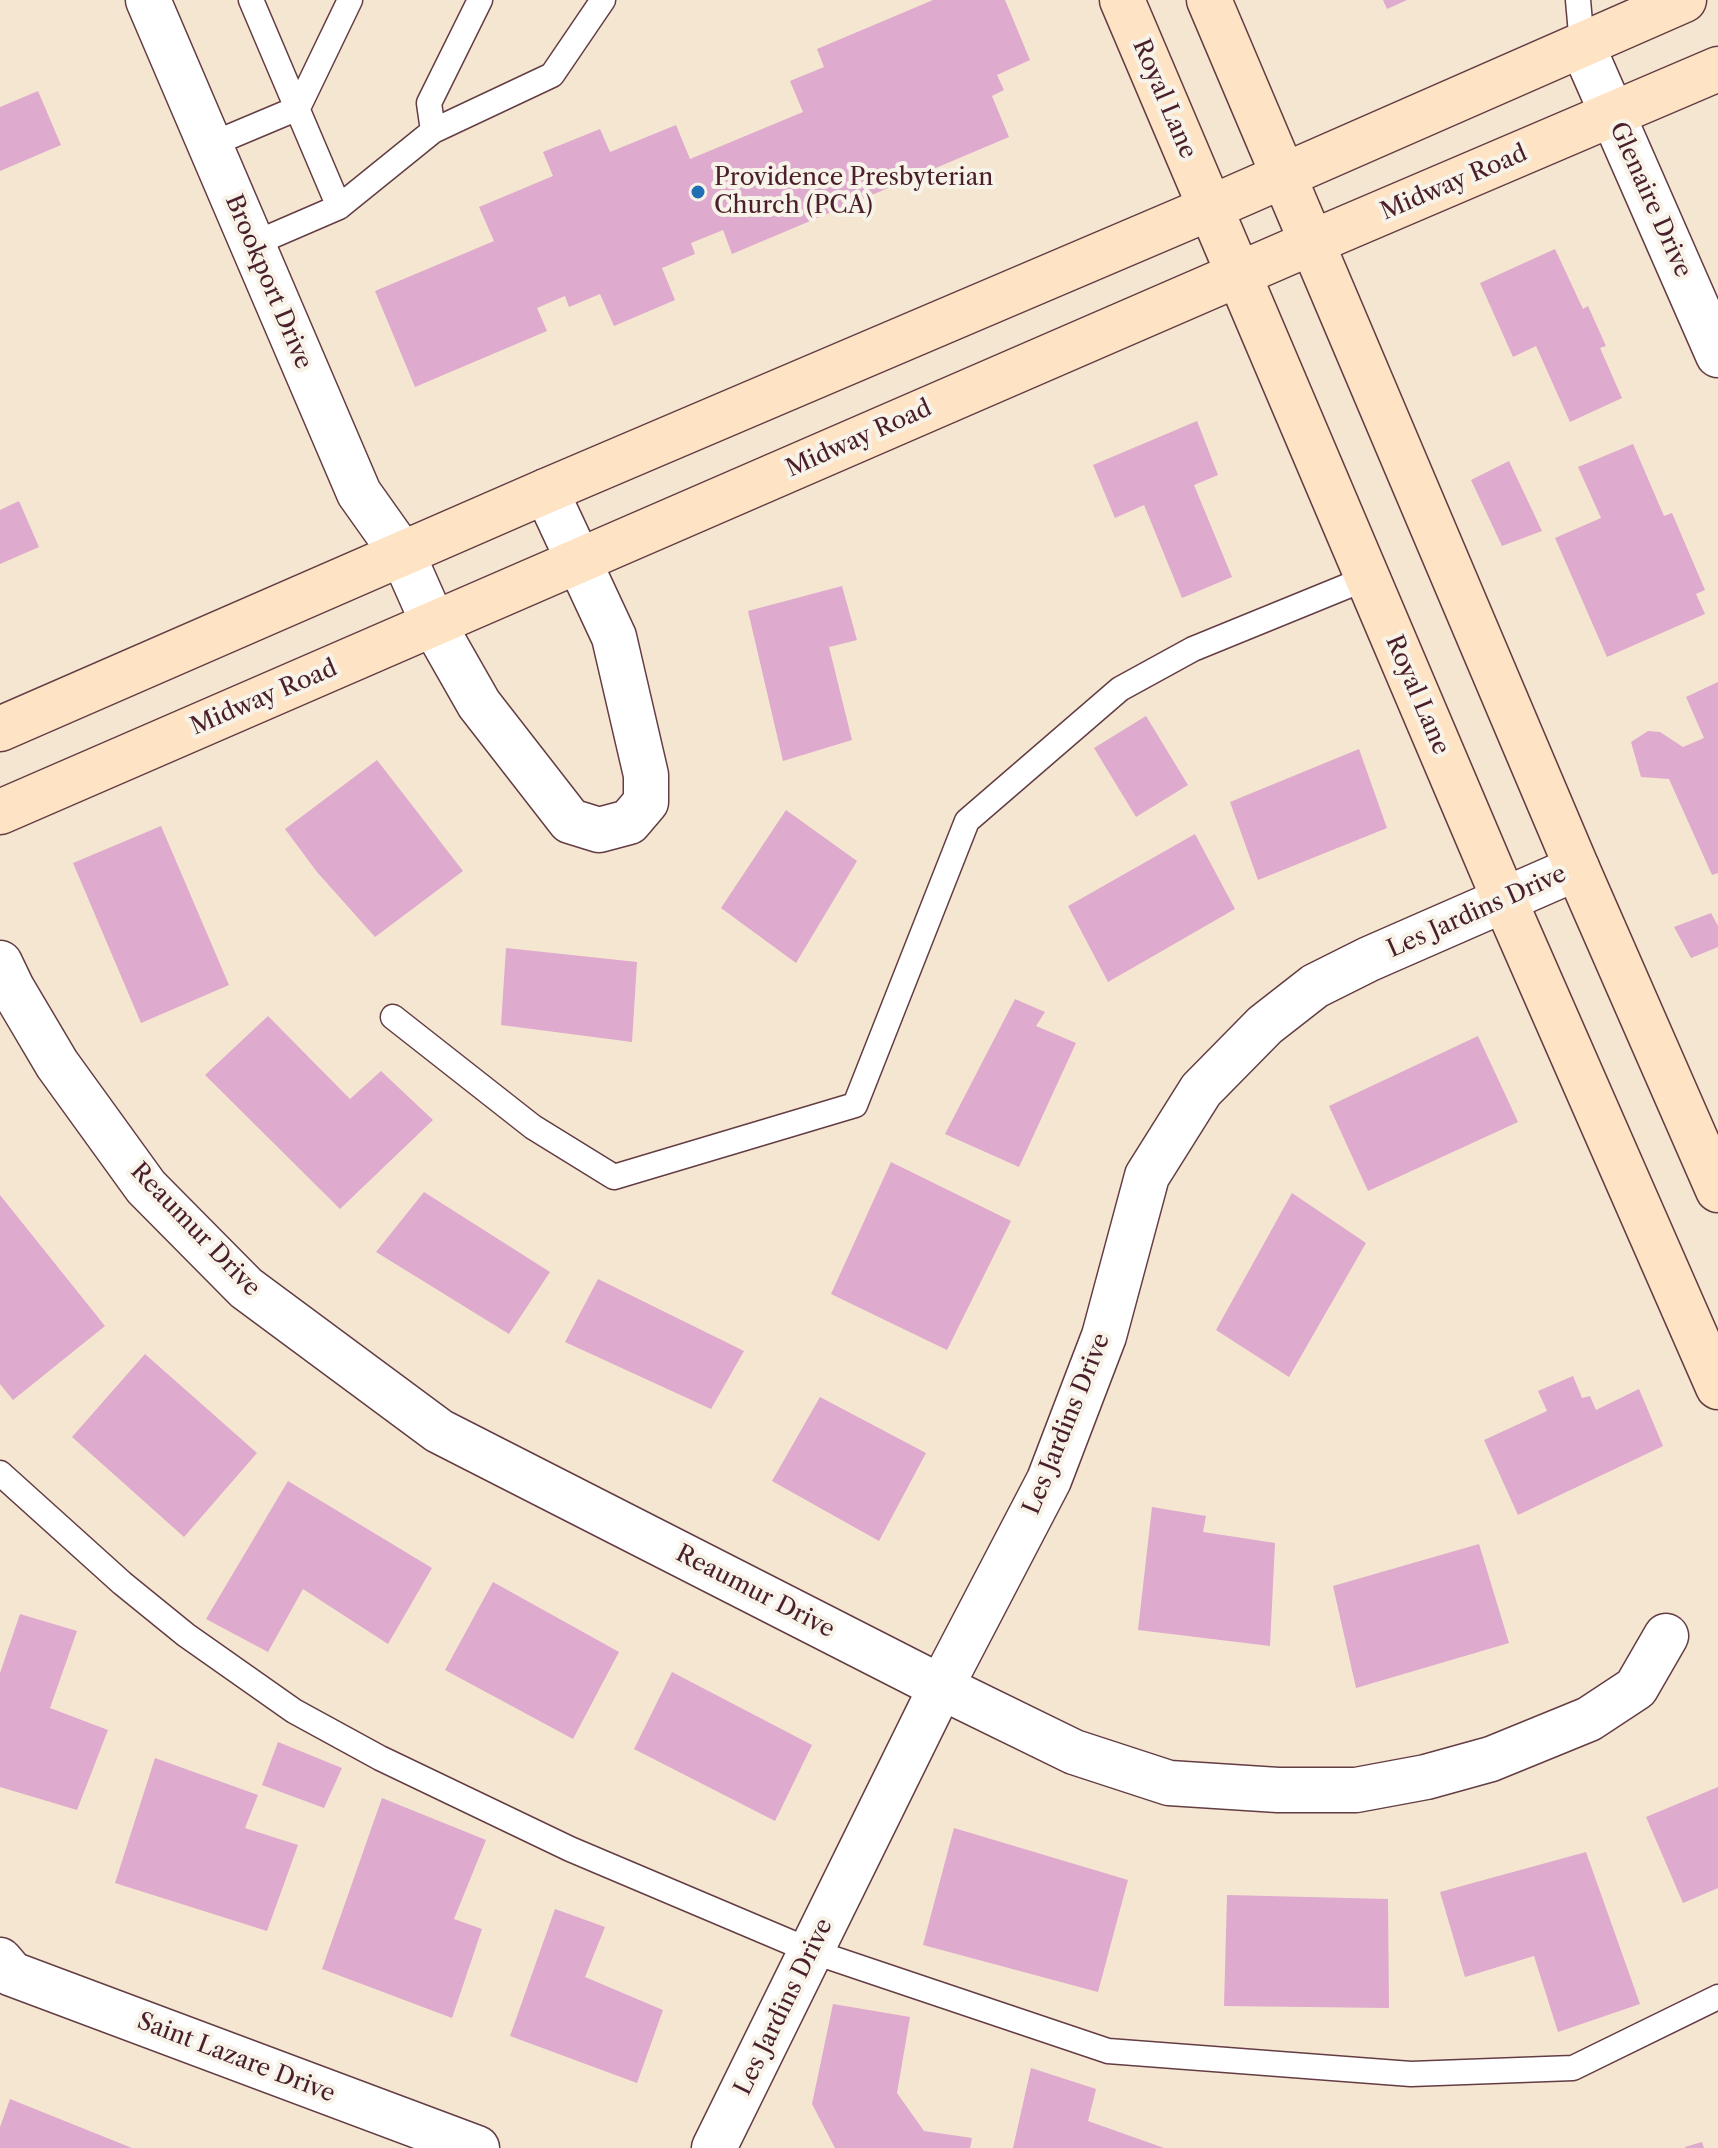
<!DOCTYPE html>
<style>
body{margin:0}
canvas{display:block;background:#f5e6d1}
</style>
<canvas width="1718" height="2148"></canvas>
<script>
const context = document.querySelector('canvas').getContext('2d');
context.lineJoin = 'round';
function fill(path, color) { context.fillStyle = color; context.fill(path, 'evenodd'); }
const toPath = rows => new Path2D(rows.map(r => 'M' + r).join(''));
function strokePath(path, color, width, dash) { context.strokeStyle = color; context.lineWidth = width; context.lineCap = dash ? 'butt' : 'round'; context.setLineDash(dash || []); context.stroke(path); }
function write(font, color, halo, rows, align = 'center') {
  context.font = font + ' "Libre Caslon Text",serif'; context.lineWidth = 8; context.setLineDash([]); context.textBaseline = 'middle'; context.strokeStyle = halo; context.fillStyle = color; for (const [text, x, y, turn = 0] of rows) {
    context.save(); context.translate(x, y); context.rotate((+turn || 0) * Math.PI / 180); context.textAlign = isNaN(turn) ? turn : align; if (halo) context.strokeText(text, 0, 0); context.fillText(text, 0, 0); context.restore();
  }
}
const building = toPath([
 [933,0,1005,0,1030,60,997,75,1004,90,992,96,1009,137,732,254,723,230,691,243,695,254,662,268,675,300,614,326,600,294,569,307,565,296,537,308,547,331,415,387,375,291,494,241,479,207,553,176,543,152,600,129,610,152,676,125,690,159,803,112,790,81,824,67,817,49],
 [1383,0,1407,0,1387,9],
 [38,91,61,145,0,171,0,107],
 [1555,249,1583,309,1588,306,1606,346,1600,348,1622,398,1570,422,1536,346,1513,357,1480,283],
 [1197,421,1218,475,1194,485,1232,577,1182,598,1144,505,1115,518,1093,465],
 [1633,444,1664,516,1672,513,1705,590,1696,594,1705,614,1607,657,1555,538,1601,518,1578,467],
 [1509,461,1542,531,1502,546,1471,480],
 [19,501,39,547,0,564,0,510],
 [842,586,857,640,829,647,852,740,783,761,748,611],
 [1718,682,1718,873,1712,875,1669,779,1641,777,1631,742,1648,731,1660,732,1683,747,1704,738,1686,697],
 [1146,716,1188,785,1136,817,1094,748],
 [1359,749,1387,828,1258,880,1230,802],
 [377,760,463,871,375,937,317,872,285,829],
 [786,810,857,861,796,963,721,908],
 [161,826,229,985,141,1023,73,863],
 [1195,834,1235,909,1108,982,1068,906],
 [1711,913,1718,926,1718,947,1691,958,1674,927],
 [506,948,637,962,632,1042,501,1025],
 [1015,999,1045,1012,1036,1026,1076,1043,1019,1167,945,1134],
 [268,1016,350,1099,381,1071,433,1120,340,1209,205,1075],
 [1478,1036,1518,1122,1368,1191,1329,1106],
 [891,1162,1011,1221,947,1350,831,1294],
 [424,1192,550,1272,509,1334,376,1252],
 [1292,1193,1366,1243,1289,1377,1216,1330],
 [0,1195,105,1326,13,1400,0,1384],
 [598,1279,744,1351,711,1409,565,1342],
 [145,1354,257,1453,184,1537,72,1437],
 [1573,1376,1582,1398,1590,1396,1596,1410,1639,1389,1663,1446,1518,1515,1484,1440,1547,1411,1538,1391],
 [820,1397,926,1453,879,1541,772,1481],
 [288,1481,432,1568,388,1644,303,1589,268,1652,206,1619],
 [1152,1507,1206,1516,1203,1532,1275,1543,1270,1646,1138,1630],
 [1479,1544,1509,1643,1356,1688,1333,1586],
 [493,1582,619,1652,573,1739,445,1670],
 [20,1614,77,1631,50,1708,108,1730,77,1810,0,1787,0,1673],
 [672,1672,812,1745,775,1821,634,1749],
 [278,1742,342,1768,324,1808,262,1785],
 [155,1758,258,1795,245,1828,298,1845,267,1931,115,1883],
 [1718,1787,1718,1888,1683,1903,1646,1817],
 [382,1798,486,1840,454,1919,482,1929,452,2018,322,1969],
 [954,1828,1128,1880,1098,1992,923,1945],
 [1586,1852,1640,2004,1558,2032,1534,1956,1465,1977,1440,1892],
 [1227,1895,1388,1899,1389,2008,1224,2006],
 [555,1909,605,1927,585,1977,663,2010,637,2083,510,2036],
 [833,2004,910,2017,897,2093,924,2131,972,2138,970,2148,835,2148,812,2104],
 [1031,2068,1096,2089,1088,2121,1164,2148,1013,2148],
 [10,2099,132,2148,0,2148,0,2127],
 [1702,2142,1704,2148,1685,2148,1685,2147]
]);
const service = toPath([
 [251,0,339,207],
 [1578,0,1582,45],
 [433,131,429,103,480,0],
 [210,145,298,108,350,0],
 [251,245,339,207,433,131,552,75,603,0],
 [393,1017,533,1127,614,1177,855,1105,967,821,1120,689,1193,649,1367,578],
 [0,1473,122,1583,186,1635,294,1711,380,1758,570,1849,811,1951,1108,2051,1411,2074,1573,2068,1718,1997]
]);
const minor = toPath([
 [148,0,359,493,403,555,434,625,479,704,570,821,599,830,629,822,646,802,646,775,614,637,546,491],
 [1582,45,1718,355],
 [0,963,12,988,57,1064,146,1187,246,1288,439,1431,941,1687,1074,1752,1169,1783,1278,1790,1356,1790,1426,1777,1491,1759,1589,1719,1636,1688,1666,1636],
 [0,1960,12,1974,477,2148],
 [714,2148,941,1687,1049,1480,1104,1336,1147,1176,1201,1090,1265,1025,1315,986,1369,959,1577,868]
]);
const secondary = toPath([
 [1122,0,1504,899,1718,1387],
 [1209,0,1577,868,1718,1190],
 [0,729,546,491,1210,208,1684,0],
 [0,812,1313,242,1718,69]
]);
const markers = [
 [698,192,8,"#1f6fb2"]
];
const streetNames = [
 ["Royal Lane",1164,99,67],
 ["Midway Road",1454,183,-23],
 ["Glenaire Drive",1650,200,66],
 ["Brookport Drive",268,282,67],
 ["Midway Road",859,439,-24],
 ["Royal Lane",1417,695,67],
 ["Midway Road",264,698,-23],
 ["Les Jardins Drive",1477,912,-24],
 ["Reaumur Drive",195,1230,46],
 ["Les Jardins Drive",1067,1424,-68],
 ["Reaumur Drive",755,1592,27],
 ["Les Jardins Drive",784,2007,-64],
 ["Saint Lazare Drive",236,2058,21]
];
const poiNames = [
 ["Providence Presbyterian",714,178],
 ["Church (PCA)",714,206]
];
fill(building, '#deaacd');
strokePath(service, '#643d44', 27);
strokePath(minor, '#643d44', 47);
strokePath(secondary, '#643d44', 47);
strokePath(service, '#fff', 24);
strokePath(minor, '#fff', 44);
strokePath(secondary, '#fee4c5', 44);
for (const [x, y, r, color] of markers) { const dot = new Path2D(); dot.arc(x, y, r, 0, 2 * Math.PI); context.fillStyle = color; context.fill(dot); strokePath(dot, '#f7f3e8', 3); }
write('24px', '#4a1f2b', '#f7f3e8', streetNames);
write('24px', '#4a1f2b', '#f7f3e8', poiNames, 'left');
</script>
